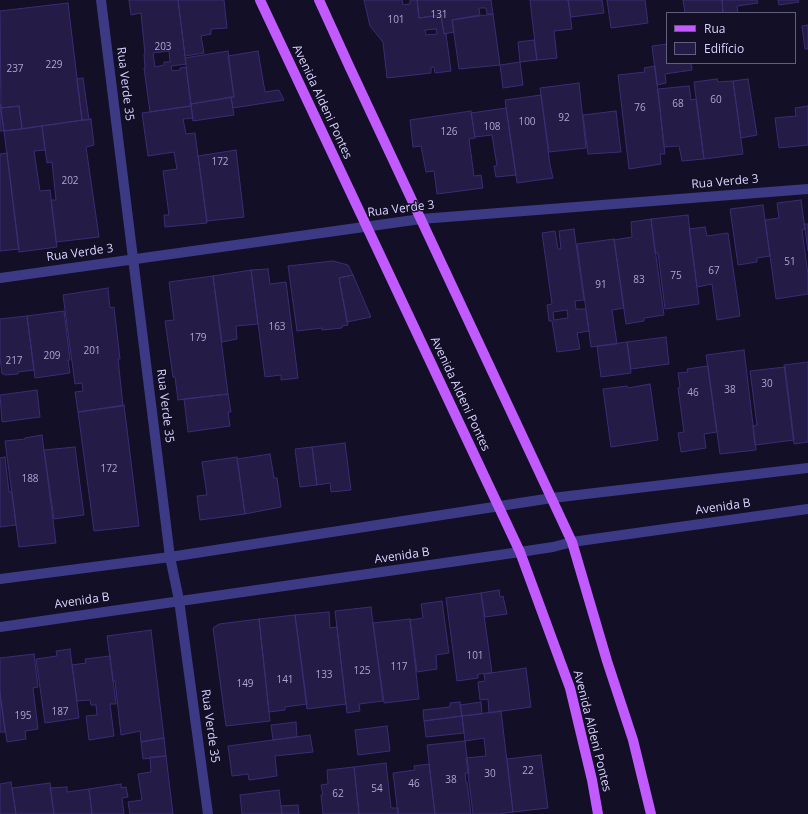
<!DOCTYPE html>
<meta charset="utf-8">
<style>
body{margin:0}
#map{position:relative;width:808px;height:814px;overflow:hidden;background:#130f26;font-family:"Open Sans",sans-serif}
canvas{display:block}
.legend{position:absolute;left:666px;top:12px;width:130px;height:52px;box-sizing:border-box;background:#130f26;border:1px solid #625e7d;margin:0;padding:5px 7px;list-style:none;font-size:12px;color:#d9d4ff}
.legend li{display:flex;align-items:center;gap:8px;height:20px}
.legend b{width:20px;border:1px solid #625e7d}
</style>
<div id="map">
<canvas width="808" height="814"></canvas>
<ul class="legend">
<li><b style="height:5px;background:#c25bff"></b>Rua</li>
<li><b style="height:11px;background:#241b47"></b>Edifício</li>
</ul>
</div>
<script>
const context = document.querySelector('canvas').getContext('2d');
context.lineJoin = 'round';
function fill(path, color) { context.fillStyle = color; context.fill(path, 'evenodd'); }
const toPath = rows => new Path2D(rows.map(r => 'M' + r).join(''));
function strokePath(path, color, width, dash) { context.strokeStyle = color; context.lineWidth = width; context.lineCap = dash ? 'butt' : 'round'; context.setLineDash(dash || []); context.stroke(path); }
function write(font, color, halo, rows, align = 'center') {
  context.font = font + ' "Open Sans",sans-serif'; context.lineWidth = 3; context.setLineDash([]); context.textBaseline = 'middle'; context.strokeStyle = halo; context.fillStyle = color; for (const [text, x, y, turn = 0] of rows) {
    context.save(); context.translate(x, y); context.rotate((+turn || 0) * Math.PI / 180); context.textAlign = isNaN(turn) ? turn : align; if (halo) context.strokeText(text, 0, 0); context.fillText(text, 0, 0); context.restore();
  }
}
const building = toPath([
 [129,0,178,0,186,64,171,66,172,71,180,70,180,68,186,67,191,106,150,112,144,68,145,68,144,54,145,54,141,13,131,15,129,0],
 [169,51,170,62,164,62,164,65,155,67,153,53,169,51],
 [178,0,224,0,227,28,211,29,211,34,201,36,204,53,185,56,178,0],
 [364,0,402,0,403,5,410,4,410,0,417,0,419,18,441,15,444,34,446,34,451,71,435,73,434,67,431,67,431,73,387,78,383,42,370,26,364,0],
 [436,29,437,34,426,35,425,30,436,29],
 [417,0,491,0,493,14,487,14,486,8,479,8,480,15,452,20,454,32,444,34,441,15,419,18,417,0],
 [530,0,568,0,572,29,554,31,557,58,537,60,530,0],
 [568,0,602,0,604,13,571,17,568,0],
 [607,0,645,0,648,23,611,28,607,0],
 [683,0,722,0,723,13,685,13,683,0],
 [722,0,757,0,758,3,737,6,738,13,723,13,722,0],
 [778,0,798,0,799,2,779,5,778,0],
 [68,3,82,120,22,129,19,106,1,108,0,11,68,3],
 [493,14,500,65,459,69,452,20,493,14],
 [808,25,808,49,805,49,802,26,808,25],
 [534,40,537,60,520,62,518,42,534,40],
 [667,44,667,63,691,63,692,70,665,74,666,83,657,85,652,46,667,44],
 [228,51,234,97,191,104,185,58,228,51],
 [258,51,265,92,279,90,284,100,233,108,231,97,234,97,228,56,258,51],
 [520,62,523,85,503,88,500,65,520,62],
 [655,66,665,154,660,154,661,164,629,169,618,75,645,72,644,68,655,66],
 [83,78,89,120,82,120,77,81,77,79,83,78],
 [717,79,718,82,733,81,743,154,704,159,694,82,717,79],
 [748,79,757,135,741,138,733,81,748,79],
 [579,83,586,148,549,152,540,88,579,83],
 [689,86,691,100,696,99,704,159,682,161,679,146,664,147,658,89,689,86],
 [541,95,550,165,553,178,517,183,505,100,541,95],
 [231,97,234,115,193,121,191,104,231,97],
 [0,104,4,131,0,131,0,104],
 [19,106,22,129,4,131,1,108,19,106],
 [191,106,193,118,183,119,186,134,195,133,207,223,165,227,164,215,169,215,163,171,177,169,174,152,148,156,142,113,191,106],
 [808,106,808,145,779,148,775,118,796,116,795,108,808,106],
 [506,108,516,175,496,177,494,166,497,166,492,135,475,137,471,113,506,108],
 [471,111,475,138,469,139,474,176,481,175,483,188,437,194,434,171,426,172,421,146,413,147,410,120,471,111],
 [616,111,621,152,588,154,583,115,616,111],
 [91,119,94,145,86,147,99,237,56,242,51,200,56,200,52,162,47,163,42,126,91,119],
 [42,126,45,150,34,151,40,191,50,190,57,247,19,252,4,131,42,126],
 [236,150,244,217,207,221,198,156,236,150],
 [7,153,19,249,0,251,0,154,7,153],
 [801,200,805,229,802,230,808,275,808,294,776,299,765,220,779,218,777,203,801,200],
 [763,205,770,256,757,258,757,262,738,265,730,209,763,205],
 [688,215,699,304,665,309,658,253,655,253,651,219,688,215],
 [651,219,664,315,644,318,644,321,626,324,614,240,632,237,631,222,651,219],
 [804,224,808,224,808,251,805,229,804,224],
 [705,227,707,236,728,233,740,316,717,320,712,284,697,287,689,229,705,227],
 [574,229,584,300,575,301,576,309,586,309,589,331,577,333,580,349,557,352,552,321,549,321,547,305,552,304,542,233,555,231,558,249,561,249,559,231,574,229],
 [567,310,568,318,554,320,553,312,567,310],
 [614,239,624,308,612,310,617,344,591,347,577,244,614,239],
 [333,261,348,265,353,275,339,278,348,325,342,326,342,328,322,330,322,328,297,331,288,266,333,261],
 [268,269,270,284,286,282,298,378,281,380,281,375,265,377,251,270,268,269],
 [251,270,258,324,236,326,237,339,222,342,213,276,251,270],
 [353,275,371,317,347,322,339,278,353,275],
 [213,276,228,394,178,400,175,377,173,377,165,321,174,320,169,282,213,276],
 [108,288,110,308,114,307,120,359,118,359,123,406,78,412,75,392,83,391,82,383,75,384,63,295,108,288],
 [64,311,70,360,68,360,70,373,35,378,27,316,64,311],
 [27,316,34,370,18,372,18,374,5,375,5,374,2,374,0,357,0,319,27,316],
 [666,337,669,364,631,369,627,342,666,337],
 [627,342,631,373,601,377,597,346,627,342],
 [744,350,756,450,720,454,706,355,744,350],
 [808,362,808,442,794,444,784,365,808,362],
 [708,366,717,432,704,434,706,448,681,452,678,433,684,432,678,388,680,387,678,373,688,372,687,369,708,366],
 [785,367,794,440,755,445,753,426,757,425,750,371,785,367],
 [650,384,658,440,611,447,603,389,627,386,628,388,650,384],
 [37,390,40,417,2,422,0,395,37,390],
 [228,394,231,412,228,412,230,426,188,432,184,399,228,394],
 [124,405,139,526,94,531,78,412,124,405],
 [42,435,56,543,19,547,5,441,25,439,25,438,42,435],
 [345,443,351,490,331,492,330,483,317,485,312,447,345,443],
 [75,447,84,515,54,519,44,450,75,447],
 [312,447,317,485,300,487,295,449,312,447],
 [270,454,274,478,277,478,281,507,245,514,237,459,270,454],
 [5,457,9,492,12,492,16,525,0,527,0,458,5,457],
 [237,457,245,514,200,520,197,496,207,495,202,462,237,457],
 [499,590,500,597,503,596,507,614,485,617,481,593,499,590],
 [481,593,492,673,478,674,478,678,457,681,446,598,481,593],
 [442,601,449,653,436,655,437,669,417,672,410,620,423,618,421,604,442,601],
 [371,607,383,701,359,704,360,711,347,713,335,611,371,607],
 [329,612,330,628,337,627,346,704,307,709,295,615,329,612],
 [295,615,307,704,285,707,285,710,269,712,259,619,295,615],
 [259,619,270,721,226,726,213,628,219,624,259,619],
 [410,619,419,699,384,703,373,623,410,619],
 [151,630,164,738,141,742,140,731,121,735,115,681,113,681,107,636,151,630],
 [70,649,79,718,45,723,36,659,57,656,56,651,70,649],
 [34,654,38,687,33,688,38,729,25,731,26,739,7,742,0,693,0,658,34,654],
 [110,656,116,704,110,704,114,736,89,740,86,716,97,715,96,705,91,705,90,700,77,701,72,665,86,663,85,659,110,656],
 [526,668,531,707,489,713,488,699,480,700,478,682,485,681,484,674,526,668],
 [0,693,5,732,0,732,0,693],
 [460,702,462,716,424,721,423,710,450,707,450,703,460,702],
 [481,702,482,714,462,716,460,705,481,702],
 [501,711,513,812,499,814,473,814,466,758,486,756,484,738,465,741,462,716,501,711],
 [462,716,464,733,426,737,424,721,462,716],
 [296,722,297,737,273,740,271,725,296,722],
 [387,726,390,751,358,755,355,730,387,726],
 [310,735,313,752,275,756,277,776,249,780,248,774,232,776,228,746,310,735],
 [164,738,166,756,143,759,141,742,164,738],
 [465,741,469,773,465,773,466,782,467,782,471,814,435,814,427,745,465,741],
 [541,755,548,808,513,812,507,759,541,755],
 [166,756,173,814,130,814,128,802,142,800,138,774,151,772,150,757,166,756],
 [386,763,391,808,398,808,398,814,359,814,354,767,386,763],
 [429,764,435,814,398,814,393,773,415,770,414,766,429,764],
 [354,767,359,814,323,814,321,795,323,795,321,785,328,784,327,770,354,767],
 [11,782,16,814,0,814,0,784,11,782],
 [50,783,54,814,16,814,12,788,50,783],
 [121,784,121,788,126,787,128,797,122,798,124,814,92,814,89,789,121,784],
 [67,787,67,792,89,789,92,814,54,814,50,788,67,787],
 [279,790,282,814,242,814,240,795,279,790],
 [298,805,299,814,282,814,281,806,298,805]
]);
const minor = toPath([
 [101,0,170,557,179,600,208,814],
 [0,278,421,219,808,189],
 [0,579,170,557,552,498,808,468],
 [0,627,520,552,553,547,572,542,808,509]
]);
const major = toPath([
 [260,0,520,552,570,688,592,780,598,814],
 [319,0,350,68,572,542,607,661,633,740,651,814]
]);
const numberNames = [
 ["131",439,15],
 ["101",396,20],
 ["203",163,47],
 ["229",54,65],
 ["237",15,69],
 ["60",716,100],
 ["68",678,104],
 ["76",640,108],
 ["92",564,118],
 ["100",527,122],
 ["108",492,127],
 ["126",449,132],
 ["172",220,162],
 ["202",70,181],
 ["51",790,262],
 ["67",714,271],
 ["75",676,276],
 ["83",639,280],
 ["91",601,285],
 ["163",277,327],
 ["179",198,338],
 ["201",92,351],
 ["209",52,356],
 ["217",14,361],
 ["30",767,384],
 ["38",730,390],
 ["46",693,393],
 ["172",109,469],
 ["188",30,479],
 ["101",475,656],
 ["117",399,667],
 ["125",362,671],
 ["133",324,675],
 ["141",285,680],
 ["149",245,684],
 ["187",60,712],
 ["195",23,716],
 ["22",528,771],
 ["30",490,774],
 ["38",451,780],
 ["46",414,784],
 ["54",377,789],
 ["62",338,794]
];
const streetNames = [
 ["Rua Verde 35",125,84,83],
 ["Avenida Aldeni Pontes",322,102,65],
 ["Rua Verde 3",725,182,-5],
 ["Rua Verde 3",401,209,-7],
 ["Rua Verde 3",80,253,-8],
 ["Avenida Aldeni Pontes",460,394,65],
 ["Rua Verde 35",165,406,83],
 ["Avenida B",723,507,-8],
 ["Avenida B",402,556,-8],
 ["Avenida B",82,601,-8],
 ["Rua Verde 35",210,726,82],
 ["Avenida Aldeni Pontes",592,731,76]
];
fill(building, '#241b47');
strokePath(building, '#3b2d73', 1);
strokePath(minor, '#3d3a85', 10);
strokePath(major, '#c25bff', 10);
write('10px', '#aca6d1', null, numberNames);
write('12px', '#d9d4ff', '#130f26', streetNames);
</script>
